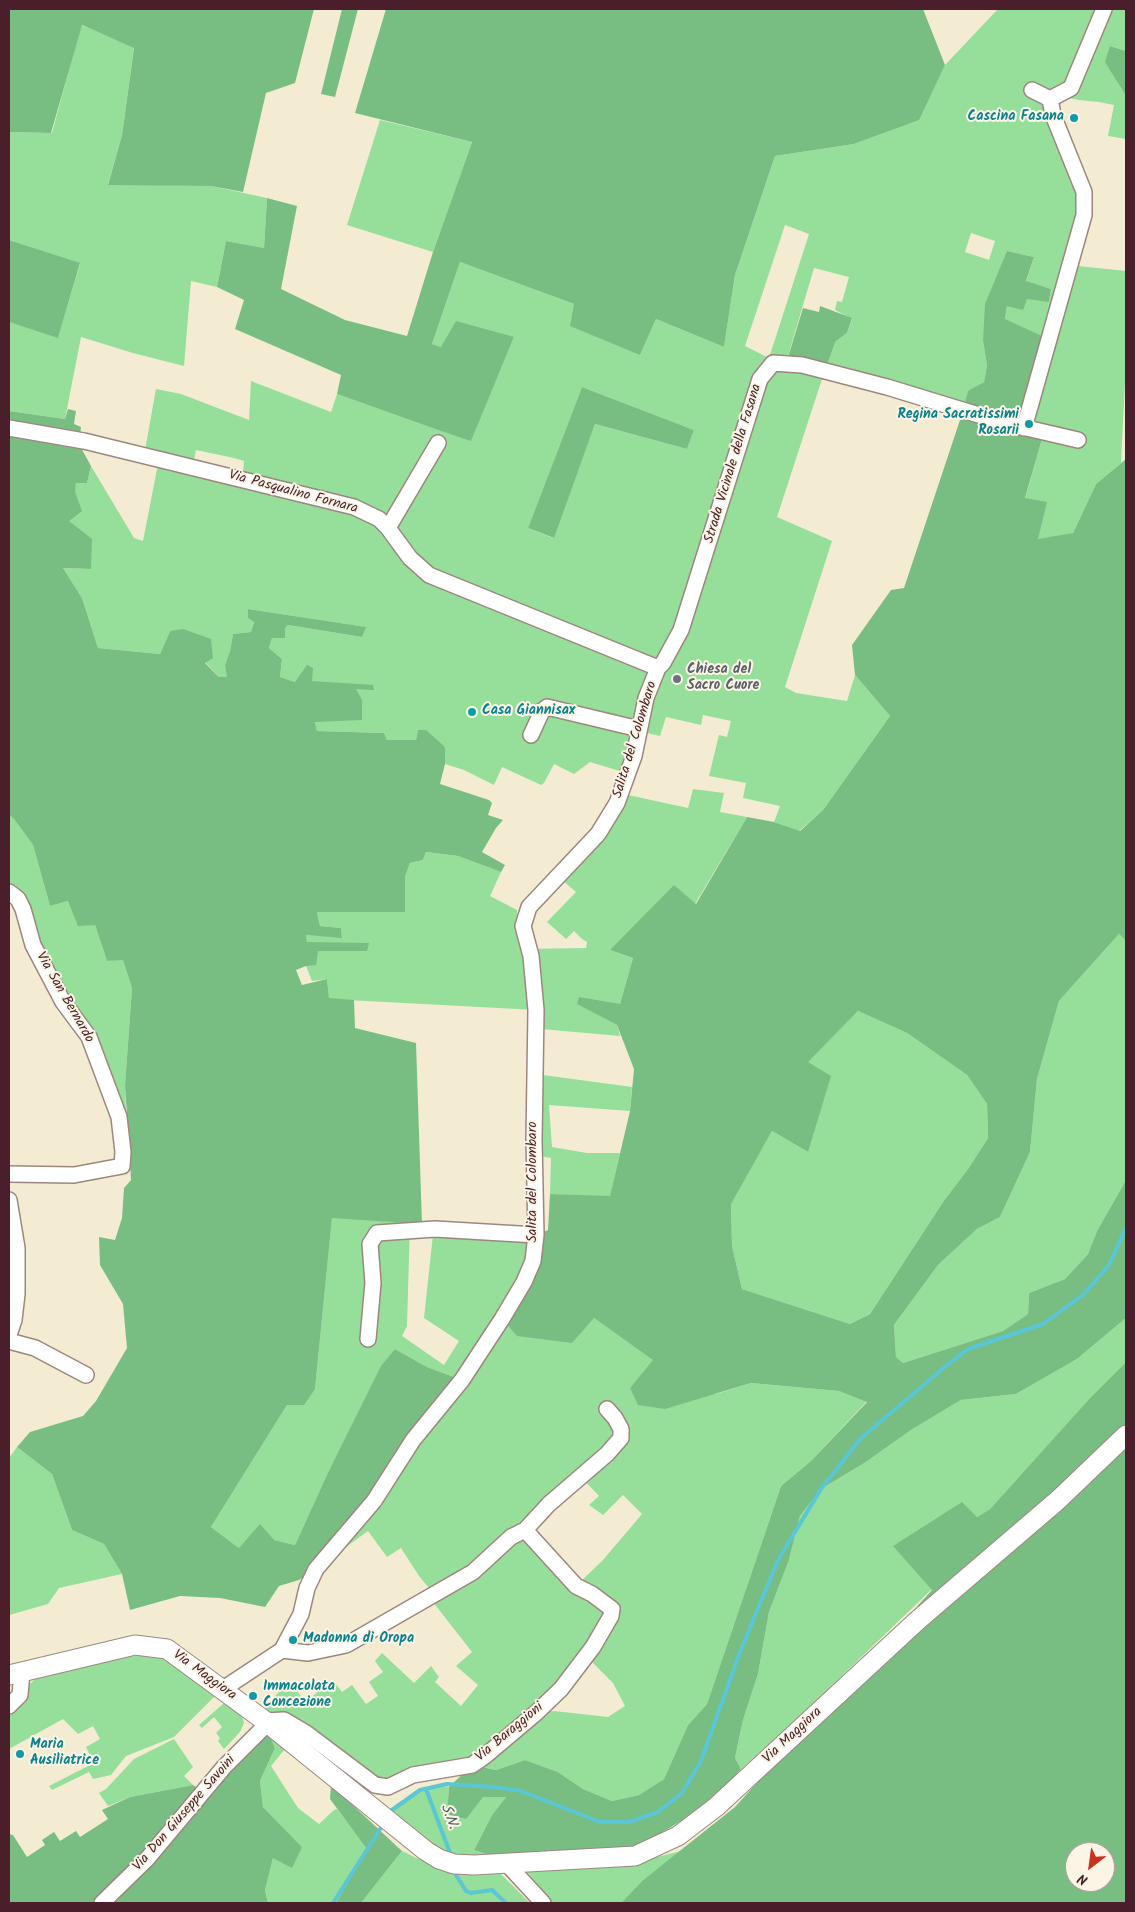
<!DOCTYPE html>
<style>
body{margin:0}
#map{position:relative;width:1135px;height:1912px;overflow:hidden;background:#f3ecd3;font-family:Kalam,sans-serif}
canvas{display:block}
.frame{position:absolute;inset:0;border:10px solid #4a1f2b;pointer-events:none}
.north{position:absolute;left:1065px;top:1842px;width:50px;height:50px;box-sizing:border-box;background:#fcf5e5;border:1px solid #b59f9b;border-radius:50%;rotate:210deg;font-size:14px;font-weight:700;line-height:20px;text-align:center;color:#4a1f2b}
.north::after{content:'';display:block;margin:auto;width:18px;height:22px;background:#c8321e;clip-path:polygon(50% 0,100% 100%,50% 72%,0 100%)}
</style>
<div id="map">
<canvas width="1135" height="1912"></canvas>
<div class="frame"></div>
<div class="north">N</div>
</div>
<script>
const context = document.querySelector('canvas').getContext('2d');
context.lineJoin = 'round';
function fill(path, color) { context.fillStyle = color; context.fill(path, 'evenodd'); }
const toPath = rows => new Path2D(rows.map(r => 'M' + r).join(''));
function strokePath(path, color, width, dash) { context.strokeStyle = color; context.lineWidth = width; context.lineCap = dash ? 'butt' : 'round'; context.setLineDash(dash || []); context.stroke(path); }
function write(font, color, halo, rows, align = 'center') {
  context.font = font + ' Kalam,sans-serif'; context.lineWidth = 4; context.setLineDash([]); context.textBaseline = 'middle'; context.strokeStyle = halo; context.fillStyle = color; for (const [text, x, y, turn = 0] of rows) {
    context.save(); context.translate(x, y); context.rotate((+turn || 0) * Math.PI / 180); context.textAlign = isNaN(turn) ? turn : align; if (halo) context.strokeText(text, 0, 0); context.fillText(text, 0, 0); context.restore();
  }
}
const green = toPath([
 [998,9,1126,9,1126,51,1110,46,1118,83,1126,96,1126,139,1108,136,1114,105,1099,102,1079,100,1063,97,1053,126,1081,194,1068,265,1126,271,1126,362,1121,463,1096,484,1073,533,1038,540,1025,499,1042,439,1013,431,1005,320,1007,306,1027,298,1049,301,1051,289,1026,282,1034,257,1007,251,983,341,987,365,984,382,968,392,961,417,823,376,777,517,832,541,785,687,796,693,847,701,855,675,890,716,823,810,799,831,774,822,780,806,743,798,746,783,709,776,719,735,727,737,731,721,703,715,701,725,666,717,660,736,643,732,633,775,590,762,574,774,554,764,544,783,541,785,502,767,494,785,464,770,445,764,445,747,418,730,416,740,387,740,384,733,317,731,315,722,295,682,280,677,282,659,269,648,272,638,288,625,362,637,365,627,248,609,248,618,254,621,251,632,233,634,230,651,225,665,228,677,219,677,205,662,170,631,160,654,98,648,82,598,63,568,90,569,69,521,76,483,87,483,91,466,134,538,143,541,158,464,243,475,244,461,234,458,196,450,194,460,145,450,156,389,181,394,249,420,251,381,331,412,337,394,435,429,471,440,514,337,441,347,432,344,460,262,574,304,640,355,656,319,724,347,735,275,775,156,854,144,918,120,945,65],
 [785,225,809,234,769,358,745,346],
 [971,233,995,241,989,260,965,252],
 [814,268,849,277,842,302,837,301,835,310,852,319,847,333,835,342,785,366],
 [582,387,694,430,687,449,595,424,553,538,528,528],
 [81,25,134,47,122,135,108,184,211,186,267,198,264,248,226,241,217,287,191,281,184,366,133,353,81,337,65,419,9,411,9,322,58,337,80,264,9,240,9,132,52,133],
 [380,120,472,142,433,252,347,225],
 [693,789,724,793,720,812,747,817,695,904,610,950,633,958,620,1004,578,1004,617,1025,620,1036,541,1029,543,1075,632,1087,630,1111,549,1105,552,1147,587,1153,620,1153,610,1197,550,1194,551,1158,540,1156,536,1010,329,999,327,979,312,981,306,966,318,951,367,951,307,942,306,935,342,937,341,928,320,926,317,912,405,912,405,877,410,863,423,860,426,852,458,856,501,872,490,896,517,910,517,936,522,949,586,948,587,942,582,939,574,931,566,939,547,922,576,892,562,880,597,846,614,824,628,795,688,808],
 [9,815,14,819,33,845,50,906,68,901,95,925,107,961,123,959,132,988,125,1085,126,1112,122,1115,66,1001,9,889],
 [1119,934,1126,941,1126,1180,1097,1231,1088,1254,1065,1279,1029,1293,1028,1314,1003,1331,903,1363,896,1357,894,1325,938,1265,977,1229,1000,1217,1030,1152,1037,1079,1059,1001],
 [858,1011,907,1033,967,1075,987,1104,988,1138,968,1169,943,1202,870,1314,850,1324,742,1289,732,1246,731,1203,772,1131,808,1152,807,1062],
 [332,1217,410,1223,407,1326,402,1336,444,1365,459,1341,424,1318,434,1225,529,1231,594,1318,654,1360,630,1388,716,1394,751,1383,839,1391,867,1401,811,1461,781,1486,707,1704,688,1725,664,1779,639,1795,612,1801,583,1789,558,1772,525,1760,496,1770,472,1765,388,1787,270,1715,263,1708,290,1681,305,1702,333,1680,342,1692,352,1685,366,1704,378,1696,369,1682,383,1672,375,1661,382,1653,414,1683,431,1666,439,1677,435,1682,461,1706,478,1685,456,1666,472,1652,429,1597,434,1594,419,1576,401,1548,387,1557,368,1531,316,1569,462,1380,427,1367,395,1349,325,1479,295,1545,274,1540,239,1548,211,1527,287,1405,315,1389],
 [581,1477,599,1496,589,1505,603,1515,623,1495,642,1514,603,1560,577,1585,525,1530],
 [586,1656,613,1683,625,1706,608,1717,554,1711,537,1713],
 [1126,1318,1126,1362,1089,1399,990,1509,977,1517,894,1545,932,1589,796,1720,741,1769,735,1758,743,1720,758,1674,769,1612,789,1560,800,1516,821,1489,866,1462,911,1430,961,1400,1016,1394,1077,1359],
 [17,1447,52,1474,72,1530,104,1544,122,1574,59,1588,48,1604,9,1615,9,1458],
 [144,1654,157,1656,168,1660,218,1693,174,1737,126,1756,111,1775,93,1779,89,1772,52,1790,49,1786,94,1763,86,1747,100,1739,93,1726,78,1734,63,1719,9,1749,9,1713,22,1699,30,1684,37,1677,55,1672],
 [224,1703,242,1715,244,1723,240,1732,224,1749,218,1741,220,1738,216,1733,222,1727,214,1717,202,1728,199,1725],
 [268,1732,285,1749,271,1766,298,1808,319,1824,334,1810,337,1809,368,1849,336,1903,268,1903,265,1890,273,1858,302,1847,263,1807,260,1781,275,1748],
 [174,1739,193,1767,184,1776,193,1785,130,1797,108,1806,99,1793,106,1789,134,1759],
 [434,1785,449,1787,447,1814,483,1797,506,1797,492,1815,474,1850,492,1856,462,1859,447,1854,420,1837,389,1812,395,1805,418,1791],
 [402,1851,439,1869,463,1873,497,1870,530,1903,361,1903],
 [681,1851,642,1881,621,1903,552,1903,525,1869,637,1862]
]);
const forest = toPath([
 [9,9,314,9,295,83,266,93,243,192,211,186,108,185,122,135,134,48,82,25,51,133,9,132],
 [342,9,358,9,335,97,321,94],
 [386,9,923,9,945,65,919,120,854,144,775,156,735,275,724,347,656,319,640,355,570,326,574,304,460,262,432,344,441,347,456,321,514,337,471,441,435,429,337,394,341,375,235,329,244,300,217,287,226,241,264,248,267,198,297,206,281,289,345,320,407,336,433,252,472,142,355,113],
 [1110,46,1126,51,1126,96,1105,62],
 [9,240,80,263,58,338,9,322],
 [1007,251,1034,257,1026,281,1051,289,1049,302,1027,299,1023,310,1007,306,1005,319,1042,336,1014,431,1042,439,1025,498,1047,502,1038,539,1073,533,1096,484,1126,459,1126,941,1119,934,1059,1001,1037,1079,1030,1152,1000,1217,977,1229,938,1265,894,1325,896,1357,903,1363,1003,1331,1028,1314,1029,1293,1065,1279,1088,1254,1097,1231,1126,1180,1126,1318,1077,1359,1016,1394,961,1400,911,1430,866,1462,821,1489,800,1516,789,1560,769,1612,758,1674,743,1720,735,1758,741,1769,709,1804,638,1847,492,1856,474,1850,492,1815,506,1797,483,1797,466,1819,447,1814,449,1787,472,1765,496,1770,525,1760,558,1772,583,1789,612,1801,639,1795,664,1779,688,1725,707,1704,781,1486,811,1461,867,1402,839,1391,751,1383,665,1409,638,1405,630,1388,653,1360,594,1318,572,1343,517,1336,502,1319,536,1235,548,1230,550,1194,610,1196,630,1111,634,1069,617,1025,577,1004,579,997,620,1004,633,958,610,950,674,885,696,904,747,817,774,822,800,831,823,810,890,716,855,675,852,645,891,590,904,588,961,417,968,391,984,382,987,365,983,341,985,304],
 [858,1011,907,1033,967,1075,987,1104,988,1138,968,1169,943,1202,870,1314,850,1324,742,1289,732,1246,731,1204,772,1131,808,1152,831,1076,808,1062],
 [820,306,852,318,847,333,835,342,823,376,785,367,803,308,819,312],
 [582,387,694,430,687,449,595,424,554,538,528,528],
 [68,409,76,411,74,424,81,427,79,444,91,466,87,483,76,483,75,492,82,511,69,521,92,539,91,569,63,568,82,598,98,648,160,654,170,631,183,629,211,639,213,658,205,663,219,677,227,677,225,665,230,651,233,634,251,632,254,622,248,618,248,609,366,627,362,637,288,625,285,628,285,638,272,638,269,648,282,659,280,677,295,682,307,665,313,668,312,681,373,685,374,690,356,689,362,700,362,720,315,722,317,731,384,733,387,740,416,740,418,730,426,730,445,747,445,764,440,784,489,800,492,803,488,815,503,820,496,828,482,852,505,865,501,872,458,856,426,852,423,860,410,863,405,877,405,912,317,912,320,926,341,928,342,938,306,935,307,942,369,943,367,951,318,951,316,965,306,966,296,970,302,985,327,979,329,998,354,1000,355,1028,416,1043,422,1224,332,1218,315,1389,304,1405,287,1405,211,1527,239,1548,260,1524,274,1540,295,1545,325,1479,381,1366,395,1349,427,1367,462,1380,316,1569,299,1580,279,1586,265,1607,220,1598,180,1596,130,1610,122,1574,104,1544,72,1530,52,1474,17,1447,30,1432,83,1416,96,1401,127,1348,123,1304,100,1265,99,1237,115,1240,122,1218,124,1188,131,1180,125,1085,132,988,123,960,107,961,95,925,78,926,68,901,50,906,33,845,14,819,9,815,9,411,65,419],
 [1126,1362,1126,1903,621,1903,642,1881,735,1807,932,1590,893,1546,962,1502,977,1517,990,1509,1089,1399],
 [1075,1852,1105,1852,1105,1882,1075,1882],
 [268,1732,275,1748,260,1781,263,1807,302,1847,292,1868,273,1858,265,1890,268,1903,9,1903,9,1834,13,1835,27,1857,45,1845,42,1840,54,1832,60,1841,76,1831,80,1837,108,1819,102,1810,130,1797,193,1785,204,1793],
 [331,1785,402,1851,361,1903,336,1903,367,1849,330,1799]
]);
const stream = toPath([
 [426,1789,450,1853],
 [389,1815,392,1810,420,1790,447,1784,495,1787,521,1791,600,1822,629,1822,658,1812,682,1793,701,1761,738,1657,778,1560,821,1489,860,1439,946,1366,968,1349,1043,1324,1084,1294,1109,1265,1126,1228],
 [456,1875,466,1891,471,1893,492,1890,506,1903],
 [333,1903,384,1823]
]);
const minor = toPath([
 [1050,99,1071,88,1104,9],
 [9,428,84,441,354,507,379,519,388,528,410,558,429,575,658,668],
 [1024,428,1084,215,1084,192,1053,115,1050,99,1032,90],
 [388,528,438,443],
 [531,735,542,711,547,707,639,729],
 [9,892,18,899,23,909,33,945,63,1002,89,1037,119,1117,123,1152,122,1166,74,1175,9,1174],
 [9,1200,17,1248,17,1294,14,1320,9,1335],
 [368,1339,373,1283,370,1244,377,1233,435,1229,536,1235],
 [9,1341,35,1348,86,1375],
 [525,1530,549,1504,607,1454,621,1438,621,1429,615,1418,607,1409],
 [223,1689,282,1650,301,1614,307,1588,316,1569,374,1501,413,1440,462,1380,502,1319,524,1282,533,1261,536,1235,534,1140,536,1010,531,956,523,926,529,907,598,834,617,803,634,756,646,698,658,668,663,663,681,630,760,379,773,363,802,365,887,387,1005,423,1078,440],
 [9,1706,20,1695,22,1672],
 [265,1721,284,1720,306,1733,375,1785,388,1787,413,1775,472,1765,485,1756,536,1713,561,1689,593,1647,611,1616,612,1609,592,1594,576,1586,525,1530,511,1537,473,1572,346,1645,308,1653,282,1650],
 [507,1864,543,1903],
 [102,1903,147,1859,224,1767,267,1724]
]);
const major = toPath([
 [9,1675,135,1645,167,1649,265,1721,426,1851,439,1859,454,1864,474,1865,635,1856,678,1836,716,1807,918,1620,1058,1500,1126,1435]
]);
const markers = [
 [1074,118,5,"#0f9aa8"],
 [1029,424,5,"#0f9aa8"],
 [677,679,5,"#6b7280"],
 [472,712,5,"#0f9aa8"],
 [293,1640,5,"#0f9aa8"],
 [253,1696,5,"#0f9aa8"],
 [20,1754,5,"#0f9aa8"]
];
const cultureNames = [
 ["Cascina Fasana",1064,118,"right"],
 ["Regina Sacratissimi",1019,416,"right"],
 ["Rosarii",1019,432,"right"],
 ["Casa Giannisax",482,712],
 ["Madonna di Oropa",303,1640],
 ["Immacolata",263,1688],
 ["Concezione",263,1704],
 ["Maria",30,1746],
 ["Ausiliatrice",30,1762]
];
const streetNames = [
 ["Strada Vicinale della Fasana",734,464,-73],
 ["Via Pasqualino Fornara",293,493,15],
 ["Salita del Colombaro",636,740,-73],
 ["Via San Bernardo",64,998,60],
 ["Salita del Colombaro",534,1182,-90],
 ["Via Maggiora",204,1676,36],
 ["Via Baraggioni",510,1733,-40],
 ["Via Maggiora",793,1736,-43],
 ["Via Don Giuseppe Savoini",185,1814,-49]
];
const worshipNames = [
 ["Chiesa del",687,671],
 ["Sacro Cuore",687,687]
];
const waterNames = [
 ["S.N.",448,1817,69]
];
fill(green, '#95df9b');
fill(forest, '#78be83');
strokePath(stream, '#5bc6d5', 4);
strokePath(minor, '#9e867f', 18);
strokePath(major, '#9e867f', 21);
strokePath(minor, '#fff', 15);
strokePath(major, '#fff', 19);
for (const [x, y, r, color] of markers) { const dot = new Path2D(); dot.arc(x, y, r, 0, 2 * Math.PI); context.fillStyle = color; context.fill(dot); strokePath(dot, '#fcf5e5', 2); }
write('bold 14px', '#0d838f', '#fcf5e5', cultureNames, 'left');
write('14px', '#4a1f2b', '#fcf5e5', streetNames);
write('bold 14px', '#5b616d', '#fcf5e5', worshipNames, 'left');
write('italic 15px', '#505966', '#fcf5e5', waterNames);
</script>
